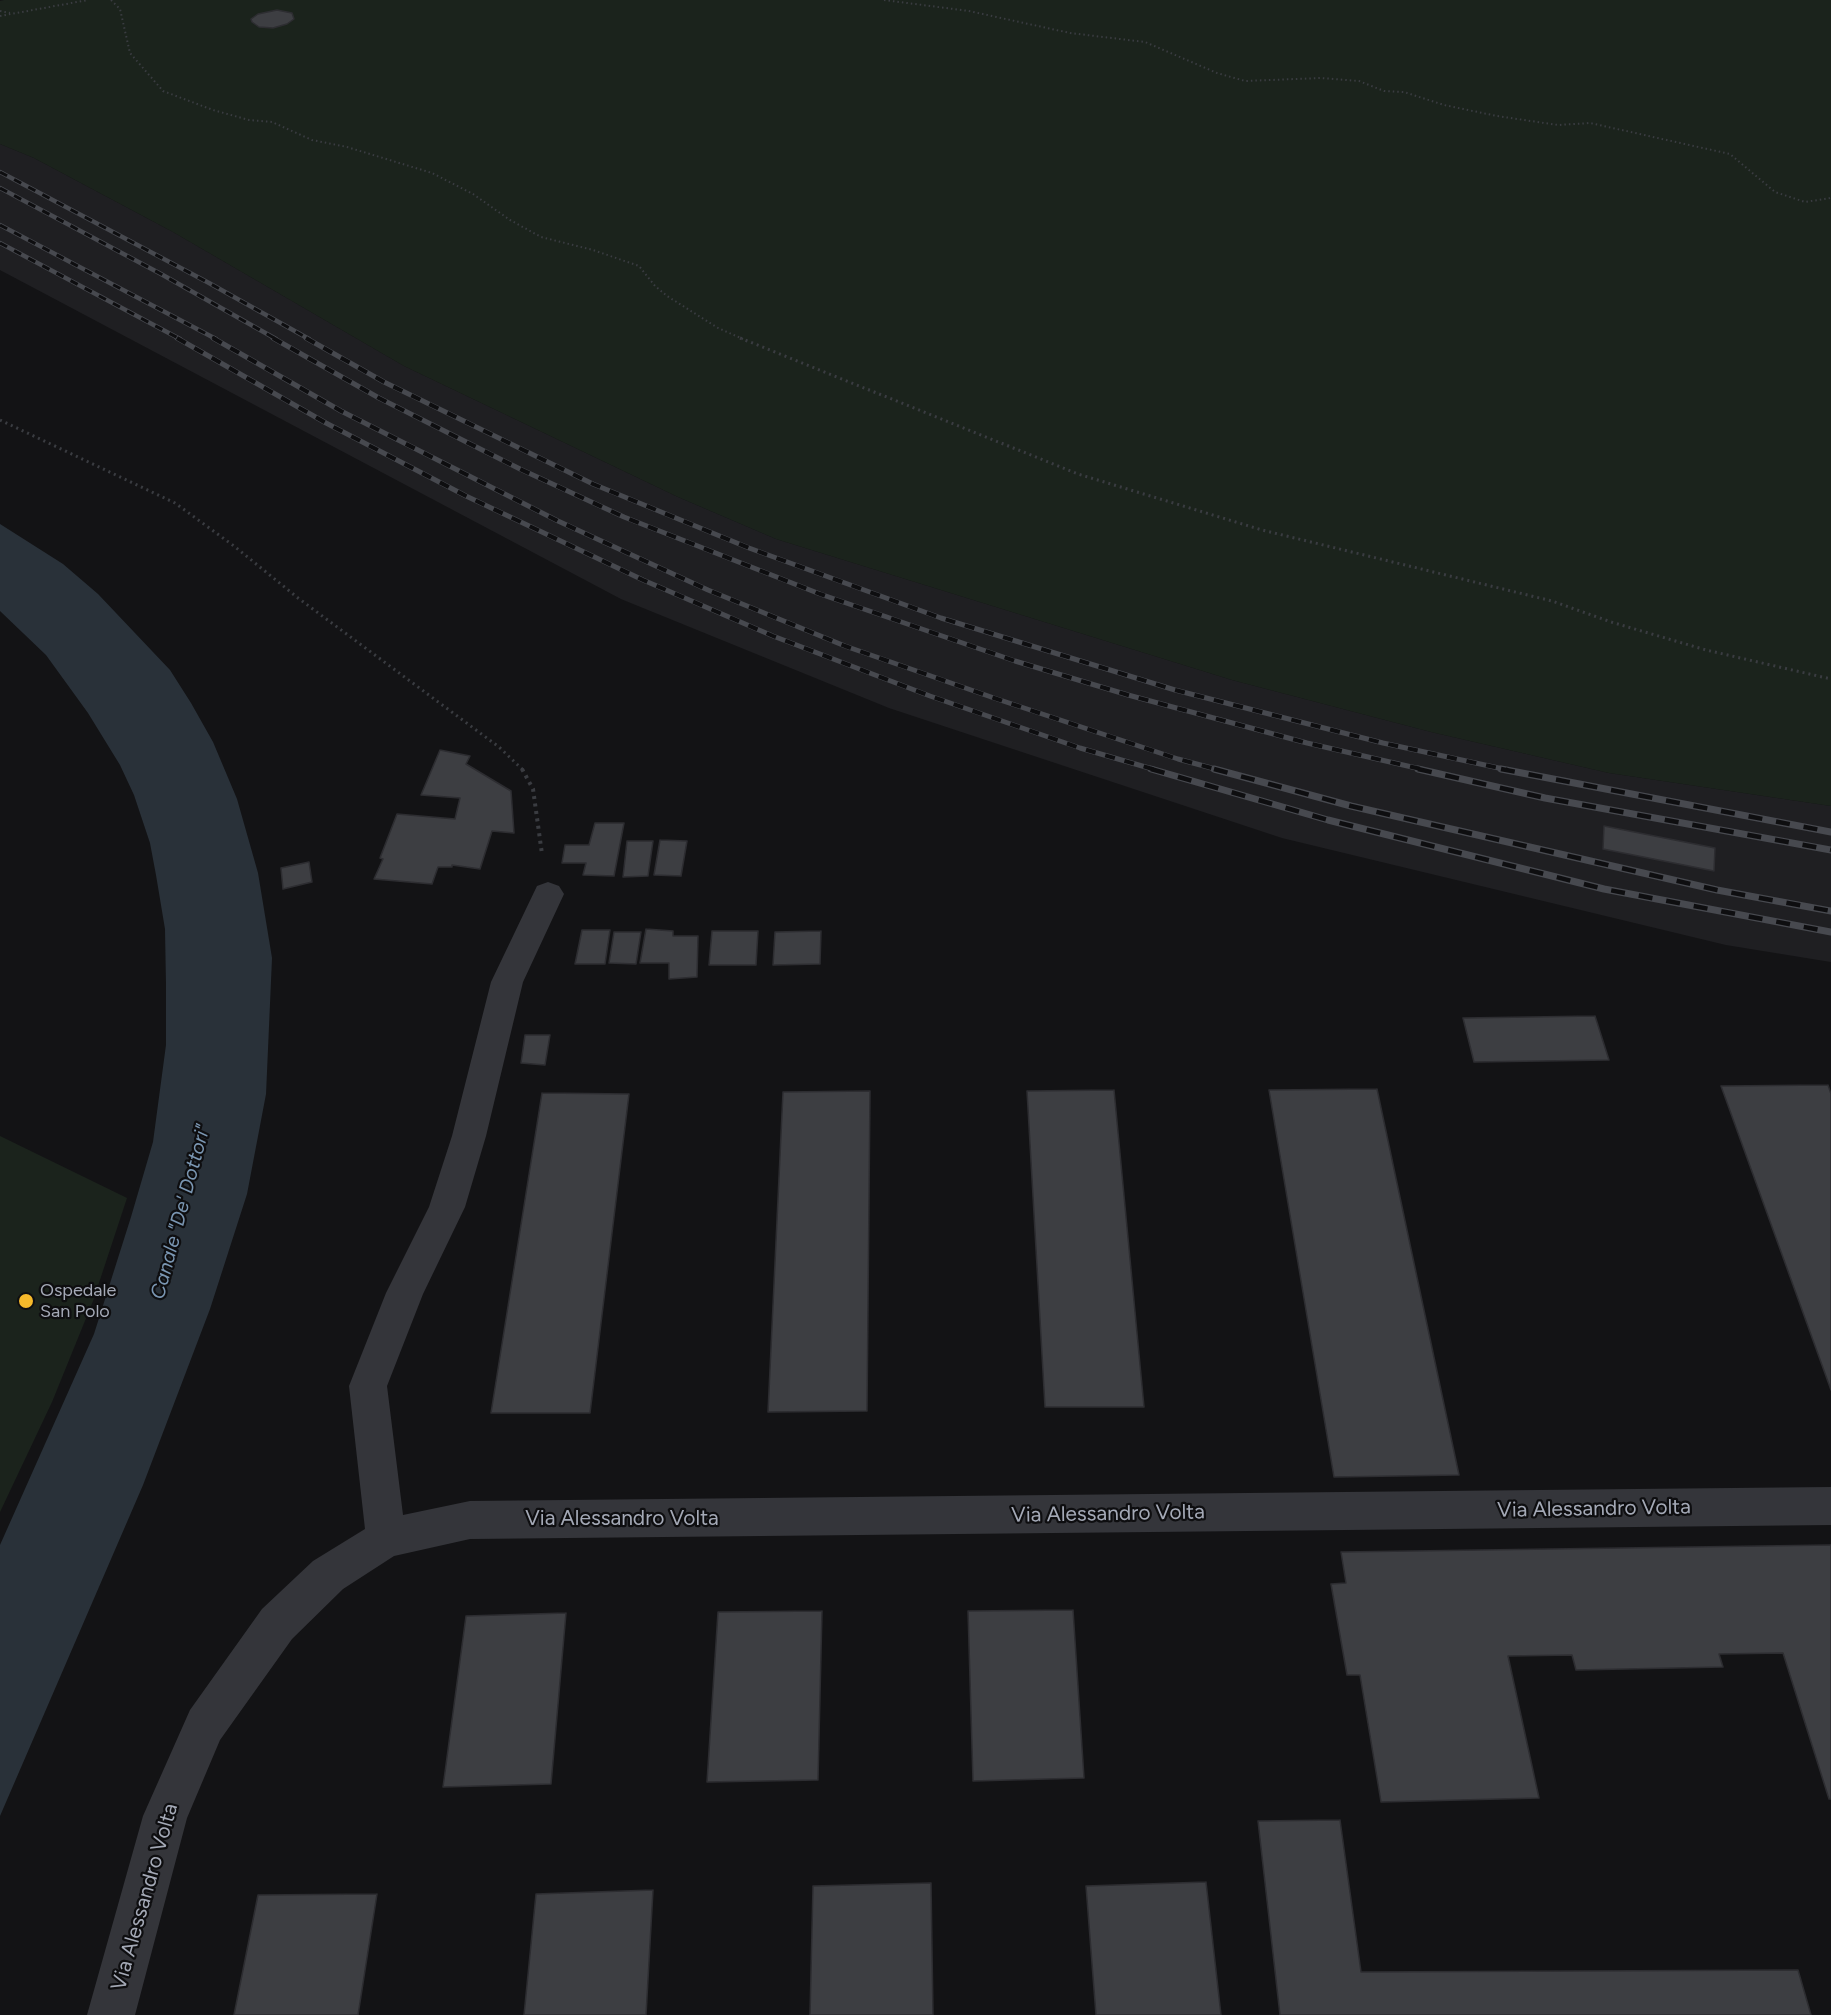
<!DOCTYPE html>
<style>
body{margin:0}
canvas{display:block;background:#131315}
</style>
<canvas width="1831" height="2015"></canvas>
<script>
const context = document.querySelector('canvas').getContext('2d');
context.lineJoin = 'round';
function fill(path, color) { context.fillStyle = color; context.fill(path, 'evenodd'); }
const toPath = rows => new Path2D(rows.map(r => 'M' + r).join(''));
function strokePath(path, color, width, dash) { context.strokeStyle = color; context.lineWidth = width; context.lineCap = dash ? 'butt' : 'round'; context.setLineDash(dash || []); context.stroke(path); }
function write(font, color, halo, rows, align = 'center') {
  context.font = font + ' Figtree,sans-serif'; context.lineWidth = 4.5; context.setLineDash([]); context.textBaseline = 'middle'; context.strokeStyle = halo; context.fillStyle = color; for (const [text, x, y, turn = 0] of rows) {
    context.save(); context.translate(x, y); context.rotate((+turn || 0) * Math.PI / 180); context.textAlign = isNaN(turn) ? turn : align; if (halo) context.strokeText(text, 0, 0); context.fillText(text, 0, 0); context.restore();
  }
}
const built = toPath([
 [0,144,34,158,173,232,404,366,678,497,776,539,1232,680,1431,732,1609,773,1831,806,1831,962,1726,945,1282,838,889,708,621,599,0,270]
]);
const green = toPath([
 [4,0,1831,0,1831,806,1609,773,1431,732,1232,680,776,539,678,497,404,366,173,232,34,158,0,144,0,1],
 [0,1136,127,1198,93,1301,52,1402,0,1512]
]);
const water = toPath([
 [0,524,63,564,98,594,170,670,191,703,213,742,237,799,258,873,272,958,266,1094,247,1194,210,1309,143,1485,0,1816,0,1545,94,1334,131,1217,153,1142,166,1045,166,984,165,929,156,875,150,843,134,795,120,765,88,713,46,655,0,611]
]);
const building = toPath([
 [277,10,292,13,294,19,287,24,273,28,259,27,252,22,251,19,258,14,277,10],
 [440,750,470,756,466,764,511,791,514,833,492,831,480,869,452,865,452,867,438,867,432,884,374,879,383,859,380,858,397,814,455,819,460,798,421,795,440,750],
 [595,823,624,823,614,876,583,875,586,863,562,863,565,845,589,845,595,823],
 [1604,826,1715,848,1714,871,1603,849,1604,826],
 [660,840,687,841,681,876,654,875,660,840],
 [627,841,653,841,648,876,623,877,627,841],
 [309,862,312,882,283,889,281,868,309,862],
 [646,929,673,931,673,936,698,936,697,977,669,979,669,963,640,963,646,929],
 [582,930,610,930,605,964,575,964,582,930],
 [712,931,758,931,756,965,709,965,712,931],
 [821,931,820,964,773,965,775,932,821,931],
 [614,932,641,932,636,964,609,963,614,932],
 [1595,1016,1609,1060,1474,1062,1463,1018,1595,1016],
 [525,1035,550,1035,545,1065,521,1063,525,1035],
 [1828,1085,1831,1094,1831,1390,1721,1086,1828,1085],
 [1377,1089,1459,1475,1334,1477,1269,1090,1377,1089],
 [1114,1090,1144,1407,1045,1407,1027,1091,1114,1090],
 [870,1091,867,1411,768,1412,783,1092,870,1091],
 [542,1093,629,1094,590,1413,491,1413,542,1093],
 [1831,1545,1831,1799,1829,1799,1783,1653,1719,1654,1723,1667,1576,1670,1572,1655,1508,1656,1539,1798,1381,1802,1360,1675,1347,1675,1331,1584,1346,1583,1341,1552,1831,1545],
 [1073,1610,1084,1778,973,1781,968,1611,1073,1610],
 [822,1611,818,1780,707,1782,718,1612,822,1611],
 [566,1613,551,1784,443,1787,466,1616,566,1613],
 [1340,1820,1361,1972,1798,1970,1811,2015,1280,2015,1258,1821,1340,1820],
 [1206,1882,1221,2015,1096,2015,1086,1886,1206,1882],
 [931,1883,933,2015,810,2015,813,1886,931,1883],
 [653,1890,646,2015,524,2015,536,1894,653,1890],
 [377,1894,358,2015,234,2015,258,1895,377,1894]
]);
const pathFar2 = toPath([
 [111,0,120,9,130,53,163,91,213,110,249,120,272,122,312,140,347,147,432,173,473,194,510,220,541,237,593,250,639,266,655,286,667,296,718,328,743,339],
 [884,0,969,11,1070,33,1145,42,1217,73,1245,81,1321,78,1359,81,1384,91,1404,92,1444,105,1497,116,1558,125,1590,123,1730,154,1775,192,1805,202,1831,198],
 [0,11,10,13],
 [0,16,88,0]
]);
const pathFar1 = toPath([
 [740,338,1078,474,1262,530,1552,601,1611,622,1706,650,1831,679],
 [0,420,175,503,234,546,298,598,499,747,523,770]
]);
const path = toPath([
 [522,769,533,789,542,854]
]);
const street = toPath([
 [548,882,559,886,564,894,523,982,486,1136,465,1207,423,1294,387,1386,403,1515,470,1501,1831,1487,1831,1525,470,1539,394,1556,343,1589,292,1639,220,1740,187,1818,135,2015,87,2015,143,1816,190,1710,262,1609,313,1561,365,1529,349,1386,386,1293,429,1207,452,1136,491,982,537,886,548,882]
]);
const railFar2 = toPath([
 [0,172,209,283,309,339],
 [0,188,161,274,276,339],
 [0,225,216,339],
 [0,243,180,339]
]);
const railFar1 = toPath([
 [177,338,326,423,466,496,643,580,773,636,930,696,1080,748,1156,770],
 [213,338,341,411,558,521,708,590,845,646,994,698,1178,759,1219,770],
 [273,338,379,398,520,469,624,517,820,594,1015,661,1128,695,1307,743,1425,770],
 [306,338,384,382,593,484,749,548,941,618,1175,690,1383,743,1508,770]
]);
const rail = toPath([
 [1151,769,1328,820,1604,889,1831,932],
 [1214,769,1351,806,1717,890,1831,911],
 [1418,769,1545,798,1831,850],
 [1501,769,1831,832]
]);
const markers = [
 [26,1301,8,"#f5b92b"]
];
const poiNames = [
 ["Ospedale",40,1291],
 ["San Polo",40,1312]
];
const waterNames = [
 ["Canale \"De' Dottori\"",181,1212,-75]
];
const nearStreetnames = [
 ["Via Alessandro Volta",1594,1509,-1],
 ["Via Alessandro Volta",1108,1514,-1],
 ["Via Alessandro Volta",622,1519],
 ["Via Alessandro Volta",145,1897,-74]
];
fill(built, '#1f1f22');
fill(green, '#1b231c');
fill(water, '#293139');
fill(building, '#3d3e42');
strokePath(building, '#2d2d31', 1.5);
strokePath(pathFar2, '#3a3c41', 2, [1.5, 3]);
strokePath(pathFar1, '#3a3c41', 3, [2, 4]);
strokePath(path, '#3a3c41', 4, [3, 4.5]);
fill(street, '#34353a');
strokePath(railFar2, '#47494f', 4.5);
strokePath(railFar1, '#47494f', 5);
strokePath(rail, '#47494f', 7);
strokePath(railFar2, '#0e0e10', 3, [8]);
strokePath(railFar1, '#0e0e10', 4, [10]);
strokePath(rail, '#0e0e10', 4.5, [14]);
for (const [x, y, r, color] of markers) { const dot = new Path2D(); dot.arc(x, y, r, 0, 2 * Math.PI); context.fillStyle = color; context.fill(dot); strokePath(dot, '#0e0e10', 2); }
write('18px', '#a4a9b6', '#0e0e10', poiNames, 'left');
write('italic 20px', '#7a96b2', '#0e0e10', waterNames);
write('21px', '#a4a9b6', '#0e0e10', nearStreetnames);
</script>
